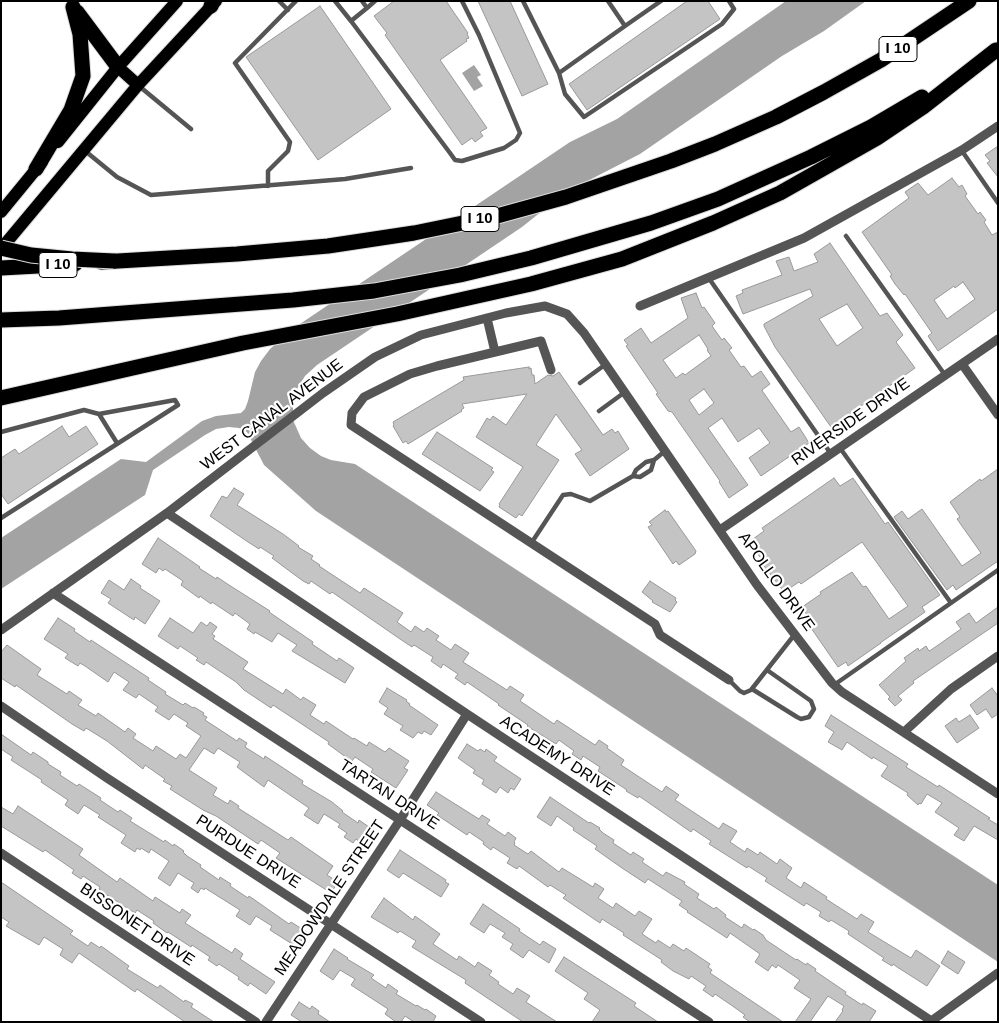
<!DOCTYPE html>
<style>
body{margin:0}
#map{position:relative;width:999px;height:1023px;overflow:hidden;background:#fff;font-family:Arial,sans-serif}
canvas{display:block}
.frame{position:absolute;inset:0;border:2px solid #000;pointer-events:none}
</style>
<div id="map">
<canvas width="999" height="1023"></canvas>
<div class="frame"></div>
</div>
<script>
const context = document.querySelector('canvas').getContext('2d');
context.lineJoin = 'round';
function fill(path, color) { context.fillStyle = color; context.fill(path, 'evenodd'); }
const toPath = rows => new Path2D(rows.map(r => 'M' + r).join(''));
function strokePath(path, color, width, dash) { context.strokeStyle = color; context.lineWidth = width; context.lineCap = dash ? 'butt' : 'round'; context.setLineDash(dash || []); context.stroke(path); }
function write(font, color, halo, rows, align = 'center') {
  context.font = font + ' Arial,sans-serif'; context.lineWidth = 4.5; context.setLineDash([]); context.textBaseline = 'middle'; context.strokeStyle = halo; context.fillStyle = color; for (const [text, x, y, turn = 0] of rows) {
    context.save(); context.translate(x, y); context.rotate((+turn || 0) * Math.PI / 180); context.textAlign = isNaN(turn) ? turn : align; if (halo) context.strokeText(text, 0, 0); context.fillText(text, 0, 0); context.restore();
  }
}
const water = toPath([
 [786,1,866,1,824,31,782,56,640,154,566,192,522,227,317,365,305,376,295,392,293,407,293,420,301,438,310,448,321,456,331,460,355,464,998,885,998,962,316,511,264,465,247,432,239,428,229,427,216,429,205,435,153,470,145,495,1,589,1,538,121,459,146,462,202,421,216,416,241,413,245,409,248,401,255,372,261,361,270,349,294,328,570,142,617,119],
 [474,65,481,75,477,77,483,86,474,91,462,73]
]);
const building = toPath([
 [394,1,446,1,468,33,467,34,469,38,466,39,467,41,440,60,487,128,480,132,483,136,475,142,472,138,462,145,385,35,387,33,374,16,394,1],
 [478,1,510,1,548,84,522,96,478,1],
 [687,1,708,1,720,19,587,110,569,84,687,1],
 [320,6,391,109,318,160,246,57,320,6],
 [998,146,998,177,987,163,990,161,985,155,998,146],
 [952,178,959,187,962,185,967,194,965,196,978,214,980,212,986,220,984,222,992,235,998,232,998,309,938,351,928,336,932,333,905,294,904,295,895,284,890,276,892,275,862,232,909,198,905,192,918,183,928,195,952,178],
 [963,282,975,299,947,319,934,300,954,286,955,288,963,282],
 [830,243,880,316,887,313,903,335,896,342,915,368,831,427,775,347,764,326,764,324,813,296,810,289,743,314,736,296,743,293,742,290,782,275,776,261,789,257,794,271,818,262,814,254,830,243],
 [847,304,863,328,837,346,819,319,847,304],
 [696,293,702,308,704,307,715,323,712,326,722,340,724,338,732,348,729,350,741,367,744,366,752,377,761,371,770,384,762,390,763,392,791,432,799,427,809,443,761,476,749,458,770,443,759,428,738,442,722,418,708,428,748,485,729,498,719,482,720,481,672,412,668,411,656,394,658,393,626,346,628,345,624,340,641,328,651,343,688,318,681,298,696,293],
 [699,335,708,349,707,350,711,356,685,375,683,373,676,378,663,360,699,335],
 [704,389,714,403,699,415,689,400,704,389],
 [529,367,529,369,531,368,532,375,534,375,535,384,548,375,553,376,559,372,603,435,612,429,615,433,618,431,629,449,590,476,575,454,582,450,556,414,536,445,559,460,522,516,519,514,516,518,499,507,500,505,499,504,523,467,476,437,487,418,490,420,493,416,506,425,527,394,462,404,464,408,461,410,462,411,408,444,406,441,403,443,393,426,394,425,393,422,464,380,463,377,529,367],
 [62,426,69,437,86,426,98,444,8,504,1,494,1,458,15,449,19,454,62,426],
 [437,432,493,468,491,470,494,472,480,491,422,454,437,432],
 [998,469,998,561,956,590,953,585,947,590,894,517,902,511,908,519,922,509,962,566,981,553,957,519,960,517,950,502,980,479,981,481,998,469],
 [834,478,840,486,853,478,885,524,888,522,940,595,922,607,925,612,880,643,881,643,848,666,846,662,838,667,809,625,812,623,802,607,821,594,820,592,852,572,863,587,866,586,889,619,908,606,862,542,801,584,799,582,784,592,761,562,763,561,749,542,764,531,762,528,834,478],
 [234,488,244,494,237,505,283,534,299,546,298,547,313,556,311,559,320,565,319,566,360,593,364,588,403,613,397,622,411,632,415,626,424,632,427,628,439,636,436,640,451,650,455,644,469,653,463,662,507,690,510,686,524,695,520,701,554,724,557,720,595,745,599,740,608,746,607,748,624,760,621,765,662,792,666,786,679,795,675,800,719,829,723,823,737,831,730,842,745,852,747,848,758,855,760,852,777,864,780,859,792,868,786,878,801,888,804,882,827,897,826,899,857,919,861,914,874,922,868,932,911,958,916,950,940,966,927,986,897,967,893,964,892,966,882,960,884,958,848,934,849,931,831,920,829,922,819,916,821,912,806,903,804,906,765,881,767,878,748,866,747,868,709,844,711,841,693,829,691,832,639,796,638,798,626,791,627,790,598,771,600,767,583,756,581,760,572,754,574,751,559,740,556,744,527,726,528,725,498,705,499,704,467,682,465,685,455,678,458,674,443,664,441,668,431,661,433,657,414,645,412,647,400,639,332,592,330,594,311,581,309,584,303,581,272,558,274,556,260,547,259,549,248,542,210,516,222,496,227,498,234,488],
 [665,510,666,512,668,511,696,551,695,554,679,565,676,561,673,564,648,527,652,525,649,522,665,510],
 [158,538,200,567,199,568,216,579,217,577,229,585,270,611,269,612,313,642,312,644,337,661,339,658,354,668,345,683,292,651,297,645,278,633,272,642,255,632,254,634,247,629,250,624,235,613,233,616,212,602,211,604,200,596,199,598,181,585,183,581,165,569,163,571,159,568,156,573,142,564,158,538],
 [131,579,141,586,140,588,160,601,145,624,135,617,134,620,108,603,111,599,101,593,109,580,124,590,131,579],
 [650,581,676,598,675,600,677,602,670,612,652,602,653,601,642,592,650,581],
 [998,607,998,623,913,681,914,683,898,696,902,700,895,706,888,699,890,697,879,685,906,661,904,658,918,648,919,651,926,646,929,651,931,650,961,629,956,622,969,613,976,623,998,607],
 [58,618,75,629,74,631,90,642,91,640,149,678,148,680,166,692,165,694,183,705,185,703,193,708,194,707,204,713,203,715,207,717,205,720,237,741,239,738,247,743,245,747,264,759,265,756,303,781,302,784,332,802,343,811,342,812,358,823,359,820,372,829,363,844,356,839,353,843,344,837,347,833,338,827,340,824,324,814,318,824,304,815,309,808,268,780,264,787,237,767,240,762,218,748,214,754,204,748,189,770,217,788,213,795,228,804,230,800,239,806,238,808,288,840,291,837,333,866,327,875,338,882,331,893,276,858,280,853,261,840,258,844,216,816,203,810,170,789,172,786,163,781,165,779,145,765,143,769,107,741,86,728,84,731,72,724,16,685,15,687,1,678,1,652,7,645,41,669,37,675,67,694,69,691,82,700,78,705,96,716,98,713,125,732,128,728,136,734,133,738,153,751,156,746,176,759,180,754,186,758,201,736,186,726,188,723,174,714,169,720,155,711,158,707,139,694,136,698,123,690,129,682,114,672,108,682,85,666,80,663,78,666,65,658,68,654,44,639,58,618],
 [170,618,193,633,201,622,207,626,210,622,217,627,212,634,215,636,213,639,248,662,243,669,283,694,286,689,301,700,303,697,316,705,310,715,324,724,326,721,353,739,354,738,367,746,369,742,385,752,389,748,409,761,404,768,408,770,396,788,371,772,373,769,355,757,352,761,343,755,328,744,329,742,273,705,271,708,244,690,236,682,206,662,204,665,196,660,198,658,180,646,178,649,158,636,170,618],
 [387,688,407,700,406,701,410,704,409,705,438,725,431,735,424,731,422,734,418,732,413,738,400,730,403,726,384,714,388,708,379,702,387,688],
 [992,688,998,696,998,714,992,718,986,709,977,715,970,705,992,688],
 [831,715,908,764,906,767,938,787,939,785,990,818,988,819,998,825,998,840,974,826,964,841,954,835,959,828,935,812,942,803,927,794,921,804,919,803,918,805,907,795,908,793,881,776,888,766,873,757,872,759,847,742,842,750,828,742,834,732,825,726,831,715],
 [970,715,979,728,957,743,945,726,956,718,959,722,970,715],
 [1,734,31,755,33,752,48,762,48,764,61,772,60,775,77,786,79,784,101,798,100,800,118,812,120,810,132,818,130,821,164,842,165,840,173,846,174,844,184,851,183,852,187,856,201,865,200,867,219,880,220,877,231,884,230,886,248,898,249,896,289,924,291,922,307,932,297,947,270,930,272,926,256,916,250,925,236,916,240,910,205,888,204,890,201,888,198,893,191,888,194,883,178,873,170,886,158,878,169,861,151,849,149,853,141,848,140,850,137,848,135,852,121,843,126,835,98,817,100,815,84,805,78,814,65,805,68,800,41,782,42,780,11,760,13,757,1,749,1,734],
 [467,744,478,751,480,749,485,752,486,749,497,757,494,761,521,779,514,790,511,788,508,793,500,787,496,793,482,784,484,780,473,773,475,770,458,758,467,744],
 [436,792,479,819,482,815,490,820,487,824,505,836,508,832,516,838,514,842,515,843,514,845,528,854,531,851,559,872,562,868,593,887,595,883,604,889,598,898,613,908,616,903,635,916,639,911,652,919,642,934,656,943,658,940,670,948,673,944,684,951,686,948,710,964,708,967,712,970,710,973,783,1022,750,1022,743,1017,745,1015,734,1007,715,994,713,997,703,990,706,986,691,976,689,979,673,971,661,962,662,960,623,935,624,933,602,919,600,923,563,898,566,895,550,885,548,887,519,866,517,869,507,863,510,858,493,847,491,850,483,844,484,842,469,832,467,835,437,815,439,813,427,805,436,792],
 [550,797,589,823,590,822,600,828,599,829,603,833,614,840,613,843,631,855,633,852,644,859,642,862,663,876,666,872,685,882,684,884,699,894,697,898,714,909,716,907,726,915,725,917,742,928,744,924,753,930,754,929,763,935,766,940,796,960,797,959,806,965,807,963,816,969,815,971,846,992,845,994,862,1005,863,1003,876,1011,869,1022,835,1022,843,1011,842,1010,844,1006,828,996,810,1022,795,1022,811,999,794,988,800,980,778,965,776,968,772,965,768,971,755,962,760,954,730,933,727,938,687,912,688,911,679,905,682,901,648,879,645,883,622,868,595,849,597,846,573,830,574,828,557,816,551,826,537,817,550,797],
 [18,806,83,849,79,855,117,882,120,878,153,901,155,897,180,913,182,909,191,915,185,923,232,953,235,948,243,954,240,959,275,982,266,994,250,983,248,986,238,979,239,977,219,964,217,966,208,960,210,957,192,945,191,947,168,932,167,933,153,923,154,921,137,910,135,913,107,895,99,889,100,887,83,876,81,879,72,873,74,870,45,850,43,852,1,826,1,807,13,814,18,806],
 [400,850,446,880,445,882,449,884,441,897,403,873,399,878,387,870,400,850],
 [1,882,73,931,70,934,88,946,91,942,100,948,101,946,129,966,127,969,158,988,160,985,184,1002,185,1000,193,1004,191,1007,214,1022,185,1022,137,989,135,992,79,953,72,963,60,955,63,949,44,937,39,945,6,926,9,922,1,917,1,882],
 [384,898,413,920,415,916,440,934,433,944,457,960,459,956,475,967,478,962,492,971,489,975,499,982,498,984,513,994,517,988,530,996,526,1002,557,1022,523,1022,465,983,466,980,412,947,416,941,400,931,398,933,371,917,384,898],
 [483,904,520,929,519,931,540,945,543,941,556,949,549,963,529,950,523,958,510,949,513,944,502,937,505,933,490,924,484,933,470,924,483,904],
 [334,949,348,958,347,959,374,975,371,978,386,988,388,984,398,991,396,994,416,1006,417,1005,425,1010,426,1009,436,1016,433,1022,414,1022,405,1016,401,1022,396,1022,385,1014,388,1009,351,985,355,979,340,970,333,980,320,971,334,949],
 [948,951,965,962,958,974,941,963,948,951],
 [564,957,636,1003,634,1006,658,1022,592,1022,600,1010,584,999,588,993,555,971,564,957],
 [299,1002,310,1009,312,1006,319,1011,318,1014,330,1022,302,1022,291,1015,299,1002]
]);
const lane = toPath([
 [279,1,288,10],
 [335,1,351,21,367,8,362,1],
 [523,1,559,73,565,94,584,117,722,24,734,9,729,1],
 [367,8,375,1],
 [351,21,450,153,455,160,462,161,504,148,516,140,520,133,479,35,462,1],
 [625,26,661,1],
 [559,73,625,26,608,1],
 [139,86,191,129],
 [84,150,117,177,151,195,345,179,411,168],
 [962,151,998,203],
 [268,186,268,171,288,151,290,142,235,63,296,1],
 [846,236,945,375],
 [708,277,831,454],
 [580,383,606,364],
 [599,411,625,392],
 [1,432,84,410,99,414],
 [840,448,951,603],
 [654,460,651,470,640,477,633,476,636,470,646,462,654,460,665,451],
 [1,518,178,405,175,400,99,414,117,443],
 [532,542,563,495,571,494,590,501,633,476],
 [729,680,740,691,744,693,751,690,795,634],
 [834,685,998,570],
 [752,689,797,717,801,719,809,717,814,709,811,701,767,670]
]);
const street = toPath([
 [640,306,804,238,962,150,998,126],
 [487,318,495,352],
 [962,364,998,415],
 [551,370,541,341,437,366,410,374,364,397,352,413,351,425,655,624,660,635,729,680],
 [167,513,467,714,933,1022],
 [720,530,998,339],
 [53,593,709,1022],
 [1,630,167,513,323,393,375,357,421,335,506,313,545,306,567,314,584,333,757,585,832,683,842,692,998,794],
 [1,706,107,778,481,1022],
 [904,732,951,689,998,656],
 [1,853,256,1022],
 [266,1022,400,820,467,714],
 [930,1022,998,973]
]);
const primary = toPath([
 [118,67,138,85],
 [58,142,118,67,177,1],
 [1,212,42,162],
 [1,249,138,85,216,1]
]);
const highway = toPath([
 [211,6,213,1],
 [77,12,118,67],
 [36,169,71,110,83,76,80,34,73,7],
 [101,262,237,254,328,246,414,233,497,216,566,197,671,161,715,144,776,117,824,92,881,60,969,1],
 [1,268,75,264],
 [1,320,59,318,293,300,374,291,460,275,531,258,651,223,718,199,811,157,871,127,922,97],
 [1,398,243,343,397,314,531,284,622,259,713,223,780,193,877,138,923,107,996,50]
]);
const highwayBridge = toPath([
 [1,248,31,255,72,259,114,261]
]);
const shields = [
 [898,49,38],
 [480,219,38],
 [58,265,38]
];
const shieldNames = [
 ["I 10",898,49],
 ["I 10",480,219],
 ["I 10",58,265]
];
const streetNames = [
 ["WEST CANAL AVENUE",272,415,-37],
 ["RIVERSIDE DRIVE",851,422,-35],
 ["APOLLO DRIVE",776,582,54],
 ["ACADEMY DRIVE",557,756,33],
 ["TARTAN DRIVE",389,795,33],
 ["PURDUE DRIVE",248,852,33],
 ["MEADOWDALE STREET",330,898,-56],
 ["BISSONET DRIVE",137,925,34]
];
fill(water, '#a3a3a3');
fill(building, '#c4c4c4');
strokePath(building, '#999', 1);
strokePath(primary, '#dbdbdb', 14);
strokePath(highway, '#dbdbdb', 17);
strokePath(lane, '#555', 4.5);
strokePath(street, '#555', 9);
strokePath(primary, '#000', 12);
strokePath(highway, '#000', 15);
strokePath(highwayBridge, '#dbdbdb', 17, []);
strokePath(highwayBridge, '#000', 15);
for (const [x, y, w] of shields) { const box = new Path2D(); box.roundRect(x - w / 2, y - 12.5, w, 25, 4); context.fillStyle = '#fff'; context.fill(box); strokePath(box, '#000', 1); }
write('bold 15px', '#000', null, shieldNames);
write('16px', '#000', '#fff', streetNames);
</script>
